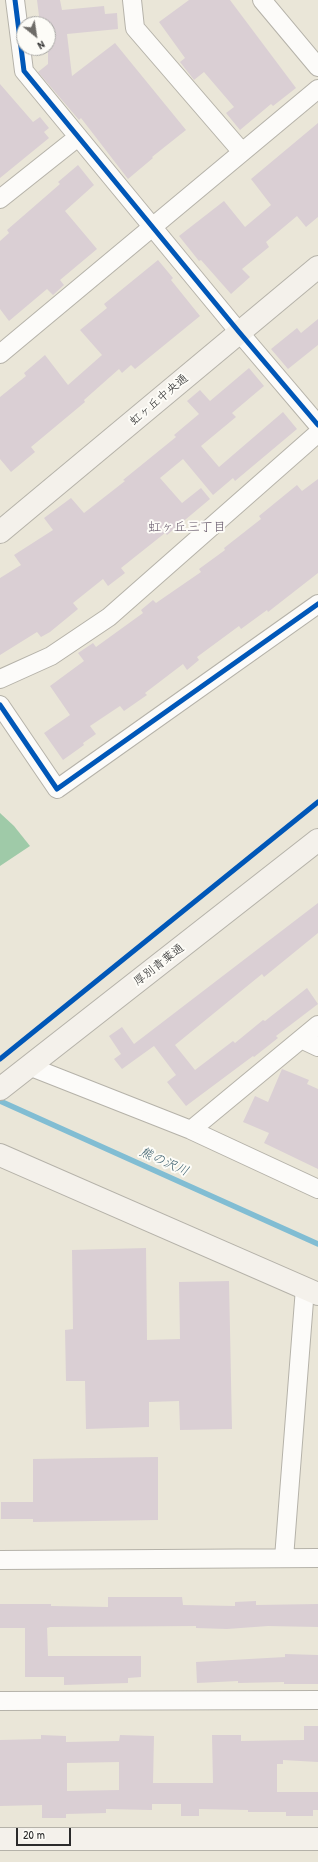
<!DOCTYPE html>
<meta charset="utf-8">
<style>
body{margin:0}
#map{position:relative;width:318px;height:1862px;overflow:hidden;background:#eae6d8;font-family:"Patrick Hand",sans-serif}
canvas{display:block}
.north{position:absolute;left:16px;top:16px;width:40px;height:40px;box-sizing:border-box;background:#fdfcf7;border:1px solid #a9a8a5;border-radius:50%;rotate:150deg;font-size:11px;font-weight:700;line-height:16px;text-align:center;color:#2b2b2b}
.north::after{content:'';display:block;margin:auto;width:14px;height:18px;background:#6e6c68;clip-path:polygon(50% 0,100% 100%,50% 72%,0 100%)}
.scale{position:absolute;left:16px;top:1828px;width:55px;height:18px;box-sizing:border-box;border:2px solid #2b2b2b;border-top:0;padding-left:5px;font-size:12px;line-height:14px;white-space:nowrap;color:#2b2b2b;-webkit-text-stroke:3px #fdfcf7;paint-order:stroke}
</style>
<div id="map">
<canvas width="318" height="1862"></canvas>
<div class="north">N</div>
<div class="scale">20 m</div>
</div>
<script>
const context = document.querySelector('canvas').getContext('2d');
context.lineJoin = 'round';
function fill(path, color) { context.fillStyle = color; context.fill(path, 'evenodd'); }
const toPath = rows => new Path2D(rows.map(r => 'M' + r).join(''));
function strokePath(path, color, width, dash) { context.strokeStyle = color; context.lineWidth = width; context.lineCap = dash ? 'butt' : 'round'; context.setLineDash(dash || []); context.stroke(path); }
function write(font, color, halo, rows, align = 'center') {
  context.font = font + ' "Patrick Hand","Klee One",sans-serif'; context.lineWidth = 4; context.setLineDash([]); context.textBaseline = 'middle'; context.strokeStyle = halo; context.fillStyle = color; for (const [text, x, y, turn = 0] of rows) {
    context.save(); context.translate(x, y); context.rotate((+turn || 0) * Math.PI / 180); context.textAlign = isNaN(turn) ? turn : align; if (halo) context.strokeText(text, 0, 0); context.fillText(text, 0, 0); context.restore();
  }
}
const forest = toPath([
 [0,813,14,826,30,846,0,866]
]);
const stream = toPath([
 [0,1101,318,1244]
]);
const building = toPath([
 [37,0,60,0,62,10,104,6,105,14,117,13,118,29,67,34,72,76,115,43,186,130,152,157,153,158,128,179,81,118,79,120,38,72,48,64,48,24,40,24],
 [189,0,230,0,296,88,273,106,271,104,240,130,226,113,234,107,204,72,194,80,180,62,185,58,159,22],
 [0,84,33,122,40,117,49,128,44,132,49,138,0,178],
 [318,123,318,217,306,227,297,216,266,242,269,247,242,269,250,277,231,294,201,260,199,261,179,236,224,201,245,227,271,205,251,179],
 [78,165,94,185,65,211,97,249,60,280,64,285,53,295,47,289,9,321,0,309,0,241,9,233,7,230,60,184,58,182],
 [158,260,173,278,171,280,200,316,135,369,131,365,122,373,119,369,84,400,85,402,31,447,35,452,11,472,0,459,0,397,26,376,24,373,45,355,68,385,102,355,80,330,107,308,104,304],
 [318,319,318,345,288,369,271,349,297,328,301,333],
 [249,368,264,386,232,413,236,417,201,446,219,467,283,412,297,429,235,481,233,478,213,495,183,459,160,478,182,503,201,488,210,499,167,535,165,533,121,568,125,573,108,586,103,579,73,603,78,609,50,632,41,637,37,632,0,655,0,578,21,565,14,555,53,530,44,518,71,498,84,513,125,481,123,480,176,437,174,435,199,414,187,401,200,390,210,401],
 [318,479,318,573,268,612,267,610,241,629,239,626,197,657,199,660,187,670,183,664,145,693,147,695,124,711,120,706,90,726,96,734,83,743,84,745,63,760,44,733,70,715,50,686,84,661,78,653,93,643,96,647,143,613,141,610,153,600,156,603,201,572,199,569,225,550,224,548,261,519,259,516,297,485,302,491],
 [318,903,318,933,264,977,262,974,175,1045,195,1070,233,1041,235,1043,263,1020,265,1021,307,988,318,1004,276,1036,278,1038,254,1057,253,1056,186,1106,167,1082,176,1075,154,1046,122,1069,114,1059,121,1054,109,1036,122,1027,134,1044],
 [282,1069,309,1080,307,1084,318,1089,318,1169,264,1143,269,1133,243,1122,255,1096,268,1102],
 [146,1248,147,1340,180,1339,179,1282,229,1281,232,1429,180,1430,179,1401,149,1402,149,1427,86,1429,85,1381,66,1381,65,1330,73,1329,72,1250],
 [158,1457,158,1520,33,1522,33,1519,1,1519,1,1502,33,1502,33,1459],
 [108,1597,182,1597,183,1605,235,1606,235,1602,256,1601,256,1605,318,1604,318,1627,268,1626,227,1629,196,1628,196,1626,50,1627,47,1628,48,1656,141,1656,141,1677,128,1678,128,1683,64,1685,64,1677,25,1677,25,1628,0,1628,0,1604,51,1604,51,1606,108,1607],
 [285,1654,318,1655,318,1684,284,1684,284,1682,238,1683,238,1681,197,1683,196,1662,285,1657],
 [304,1726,318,1726,318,1762,283,1760,283,1764,277,1764,277,1792,318,1792,318,1810,313,1810,313,1816,286,1816,286,1812,248,1812,248,1810,199,1809,199,1816,181,1816,181,1804,152,1804,152,1810,106,1809,106,1813,66,1814,66,1818,42,1818,42,1805,0,1806,0,1740,41,1739,41,1735,66,1736,66,1742,119,1741,120,1735,154,1736,153,1783,213,1783,212,1735,241,1735,241,1741,304,1740],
 [119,1762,119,1790,67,1791,67,1763]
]);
const street = toPath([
 [15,0,24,71,239,332,318,425],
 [132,0,135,28,242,152],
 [262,0,318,67],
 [0,199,78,137],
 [0,354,318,89],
 [0,679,51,656,109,617,318,433],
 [0,705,57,789,318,604],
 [301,1039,318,1047],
 [31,1067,191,1130,318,1189],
 [191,1130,318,1025],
 [284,1558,305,1288],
 [0,1560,318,1558],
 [0,1701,318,1700]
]);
const secondary = toPath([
 [0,532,318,267],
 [0,1089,318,840],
 [0,1155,318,1294],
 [0,1839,318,1839]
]);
const cycleway = toPath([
 [15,0,24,71,239,332,318,425],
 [0,705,57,789,318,604],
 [0,1059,318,802]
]);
const streetNames = [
 ["虹ヶ丘中央通",159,400,-40],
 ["厚別青葉通",159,965,-38]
];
const neighbourhoodNames = [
 ["虹ヶ丘三丁目",187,528]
];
const waterNames = [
 ["熊の沢川",164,1162,24]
];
fill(forest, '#9fcaa8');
strokePath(stream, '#81bdd3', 5.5);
fill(building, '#dacfd4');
strokePath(street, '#b5b2a9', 20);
strokePath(secondary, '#b5b2a9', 24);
strokePath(street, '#fcfbf9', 18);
strokePath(secondary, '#f4f1eb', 22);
strokePath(cycleway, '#0057b8', 5);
write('12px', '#2b2b2b', '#fdfcf7', streetNames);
write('13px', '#66586b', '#fdfcf7', neighbourhoodNames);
write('italic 13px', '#3b5f6d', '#fdfcf7', waterNames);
</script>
